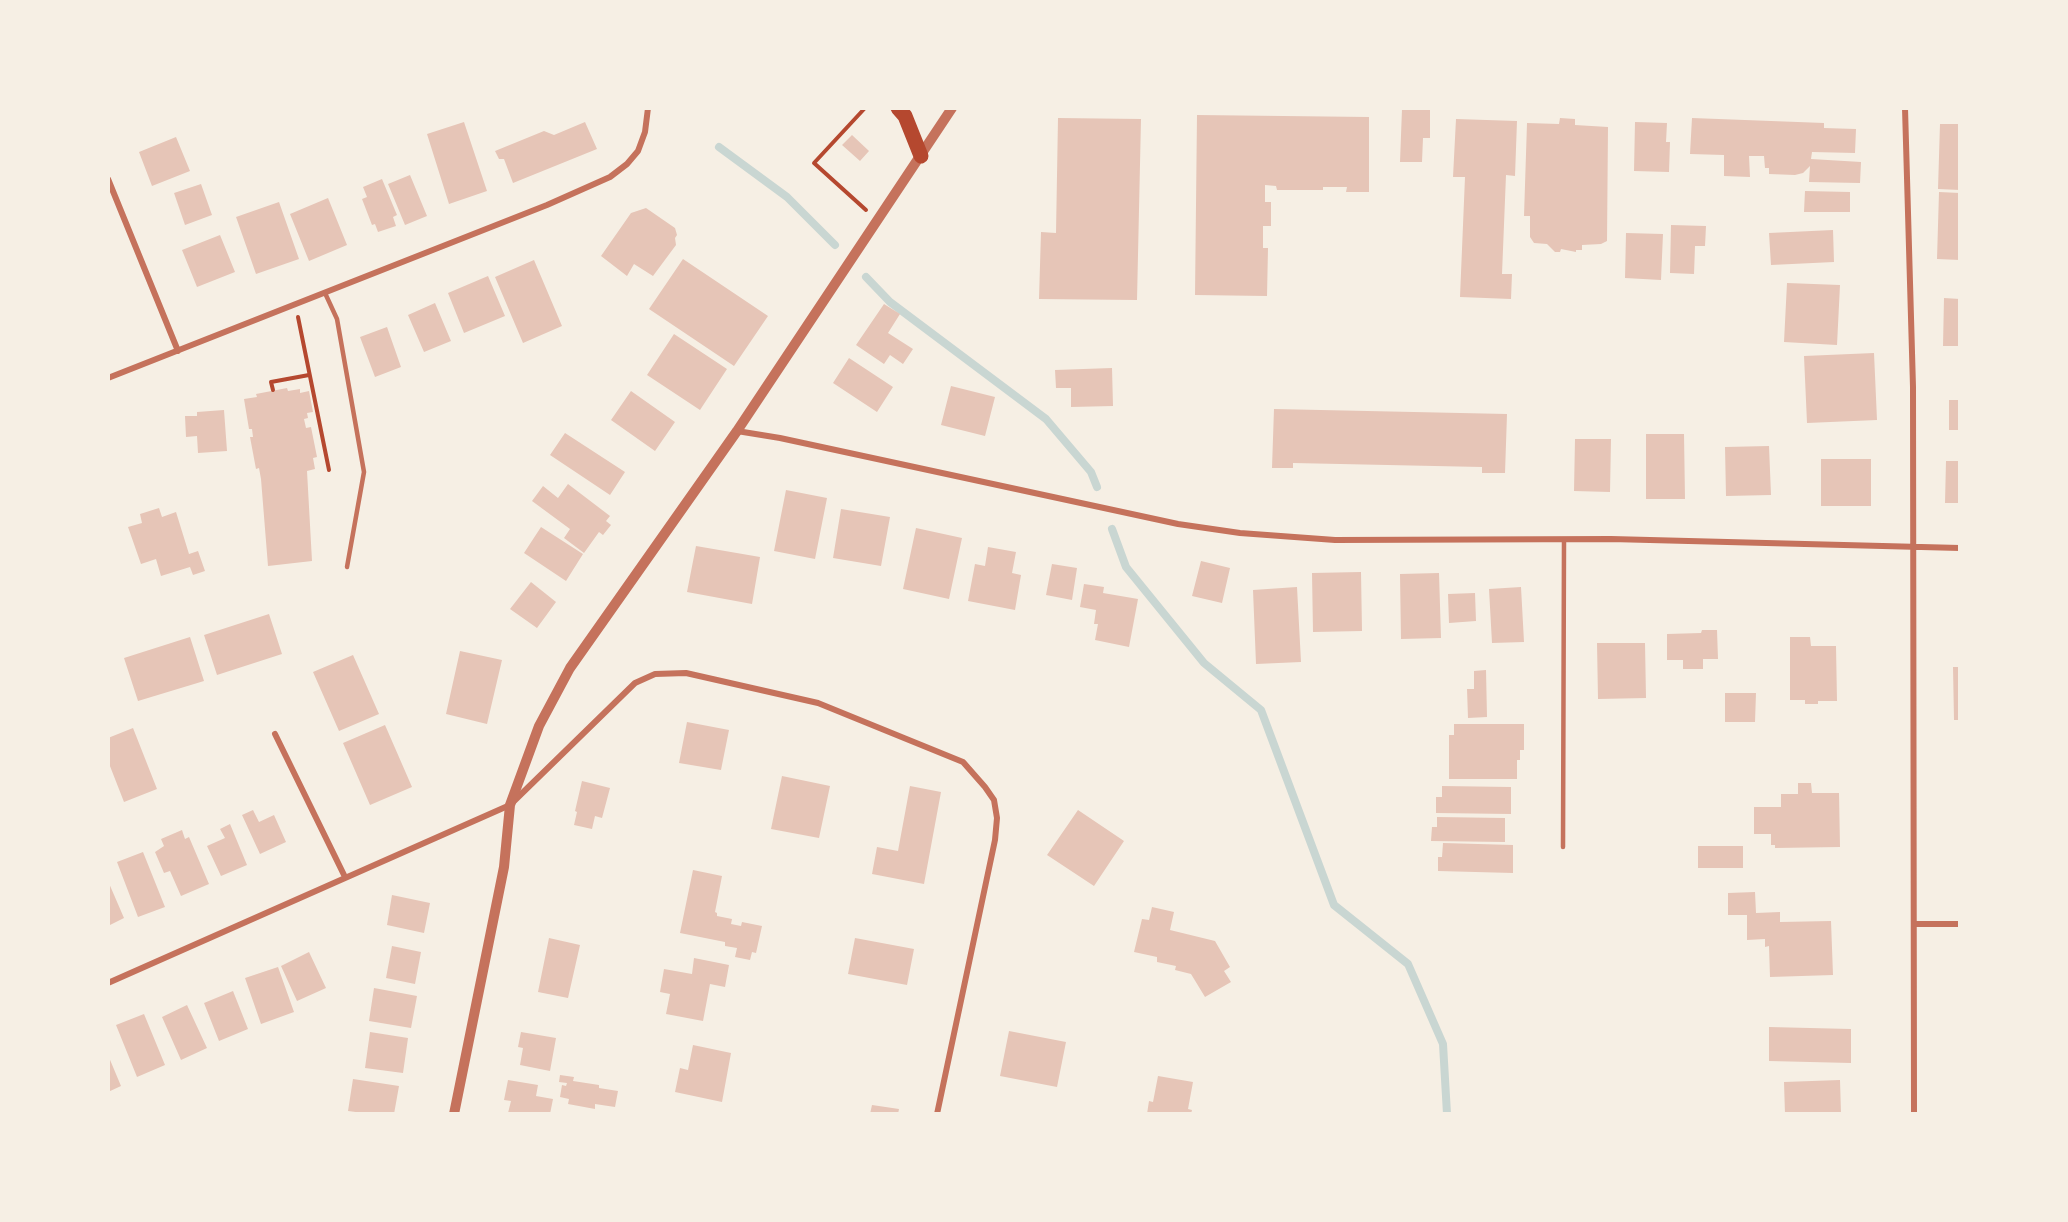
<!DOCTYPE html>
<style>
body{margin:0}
#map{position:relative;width:2068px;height:1222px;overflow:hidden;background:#f6efe4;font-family:Ubuntu,sans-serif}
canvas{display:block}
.frame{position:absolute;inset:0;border:110px solid #f6efe4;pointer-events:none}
</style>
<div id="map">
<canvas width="2068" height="1222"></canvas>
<div class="frame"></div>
</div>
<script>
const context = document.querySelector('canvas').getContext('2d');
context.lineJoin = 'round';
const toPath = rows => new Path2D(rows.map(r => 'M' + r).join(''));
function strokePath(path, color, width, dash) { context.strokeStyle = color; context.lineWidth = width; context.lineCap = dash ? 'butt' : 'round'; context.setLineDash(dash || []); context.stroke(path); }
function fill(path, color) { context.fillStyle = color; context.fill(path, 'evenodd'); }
const stream = toPath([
 [719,147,787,197,835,245],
 [866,277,890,302,1046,419,1091,472,1097,487],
 [1112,529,1126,567,1204,663,1261,710,1334,905,1408,964,1443,1044,1447,1114]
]);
const building = toPath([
 [1402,109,1430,110,1430,138,1423,138,1422,162,1400,162],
 [1197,115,1369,117,1369,192,1346,192,1347,187,1323,187,1323,190,1277,190,1276,186,1265,185,1265,202,1271,202,1271,226,1263,226,1263,248,1268,248,1267,296,1195,295],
 [1058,118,1141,119,1137,300,1039,299,1041,232,1056,233],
 [1560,118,1575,119,1575,125,1608,127,1607,241,1601,244,1582,245,1582,250,1576,250,1576,252,1561,249,1560,252,1555,252,1547,244,1534,243,1530,237,1530,216,1524,216,1527,123,1559,124],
 [1692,118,1824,123,1824,128,1856,129,1855,153,1812,152,1811,159,1861,162,1860,183,1809,182,1810,166,1803,173,1795,175,1769,174,1769,168,1765,168,1764,156,1749,156,1750,177,1724,176,1724,155,1690,154],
 [1456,119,1517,121,1515,176,1506,175,1502,274,1512,274,1511,299,1460,297,1465,177,1453,177],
 [464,122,487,191,449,204,427,134],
 [585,122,597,149,513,183,504,159,499,159,495,151,544,131,554,135],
 [1635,122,1667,123,1666,142,1670,142,1669,172,1634,171],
 [1940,124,1960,124,1960,190,1938,189],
 [852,135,869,151,860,161,842,145],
 [176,137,190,171,152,186,139,152],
 [410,175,427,216,405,225,388,184],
 [382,179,397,215,393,217,396,226,378,232,375,224,372,225,362,199,367,197,363,187],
 [201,184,212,215,185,225,174,193],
 [1805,191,1850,192,1850,212,1804,212],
 [1939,192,1960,193,1960,260,1937,259],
 [328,198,347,245,309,261,290,214],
 [279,202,299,259,256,274,236,217],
 [646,208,675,228,677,235,675,238,676,245,653,276,634,264,627,276,601,256,631,213],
 [1671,225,1706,226,1705,246,1695,246,1694,274,1670,273],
 [1833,230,1834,262,1771,265,1769,233],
 [1626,233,1663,234,1661,280,1625,278],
 [220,235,235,272,197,287,182,250],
 [683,259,768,316,734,366,649,309],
 [534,260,562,326,523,343,495,277],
 [488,276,505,316,464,333,448,293],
 [1787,283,1840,285,1837,345,1784,342],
 [1944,298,1960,299,1960,346,1943,346],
 [435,303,451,341,424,352,408,315],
 [884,304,900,314,888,333,913,349,903,364,890,355,884,364,856,345],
 [387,327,401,367,375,377,360,337],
 [674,334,727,369,700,410,647,375],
 [1874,353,1877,420,1807,423,1804,356],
 [849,358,893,387,877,412,833,383],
 [1112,368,1113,406,1071,407,1071,388,1056,388,1055,370],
 [951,386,995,397,985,436,941,425],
 [287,388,288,391,300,389,300,393,309,391,313,412,307,413,308,418,304,419,306,428,311,427,317,457,313,458,315,469,307,471,312,561,268,566,261,479,259,468,256,469,250,437,253,437,252,429,249,429,244,399,257,397,256,394],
 [631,391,675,422,655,451,611,420],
 [1949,400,1960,400,1960,430,1949,430],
 [1274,409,1507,414,1505,473,1482,473,1482,467,1293,463,1293,468,1272,468],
 [224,410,227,451,198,453,197,436,186,437,185,416,197,416,197,412],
 [565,433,625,472,610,495,550,455],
 [1646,434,1684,434,1685,499,1646,499],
 [1575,439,1611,439,1610,492,1574,491],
 [1769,446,1771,495,1726,496,1725,447],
 [1821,459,1871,459,1871,506,1821,506],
 [1946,461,1960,461,1960,503,1945,503],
 [568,484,610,516,606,521,611,525,603,535,599,532,584,553,564,538,570,529,532,501,543,486,558,498],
 [786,490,827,498,815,559,774,551],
 [159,508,162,517,176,512,189,554,198,551,205,571,193,575,190,567,161,576,156,559,141,564,128,527,142,523,140,514],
 [841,509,890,517,881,566,833,558],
 [541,527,583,554,566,581,524,553],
 [916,528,962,538,949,599,903,589],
 [696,546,760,557,752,604,687,592],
 [988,547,1016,552,1012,573,1021,575,1015,610,968,601,975,564,985,566],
 [1201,561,1230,568,1222,603,1192,596],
 [1052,564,1077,568,1072,600,1046,595],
 [1361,572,1362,631,1313,632,1312,573],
 [1439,573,1441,638,1401,639,1400,574],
 [531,582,556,602,537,628,510,609],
 [1084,584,1104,587,1103,593,1138,599,1129,647,1095,640,1098,624,1094,624,1096,610,1080,607],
 [1297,587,1301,662,1256,664,1253,590],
 [1521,587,1524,642,1492,643,1489,589],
 [1475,593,1476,621,1449,623,1448,594],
 [269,614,282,654,217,675,204,635],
 [1702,630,1717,630,1718,659,1703,659,1703,669,1683,669,1683,660,1667,660,1667,634,1701,633],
 [190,637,204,681,138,701,124,658],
 [1790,637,1810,637,1811,646,1836,646,1837,701,1818,701,1818,704,1805,704,1805,700,1790,700],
 [1597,643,1645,643,1646,698,1598,699],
 [460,651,502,660,487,724,446,714],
 [353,655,379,714,339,731,313,672],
 [1953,667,1960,667,1960,720,1954,720],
 [1486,670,1487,717,1468,718,1467,689,1474,689,1474,671],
 [1725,693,1756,693,1755,722,1725,722],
 [687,722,729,730,721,770,679,763],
 [1454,724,1524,724,1524,750,1520,750,1520,760,1517,760,1517,779,1449,779,1449,735,1454,735],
 [385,725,412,787,370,805,343,743],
 [133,728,157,789,124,802,108,761,108,738],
 [782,776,830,786,819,838,771,829],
 [582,781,610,788,602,818,595,816,592,829,574,825,577,812,575,811],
 [1798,783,1811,783,1812,793,1839,793,1840,847,1775,848,1775,845,1771,845,1771,834,1754,834,1754,807,1781,807,1781,794,1798,794],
 [910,786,941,792,924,884,872,874,877,847,898,851],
 [1442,786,1511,787,1511,814,1436,813,1436,797,1442,797],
 [253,810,259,822,274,815,286,842,260,854,242,815],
 [1078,810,1124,841,1094,886,1047,855],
 [1437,817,1505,818,1505,842,1431,841,1432,827,1437,827],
 [230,824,247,865,221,876,207,846,225,838,220,829],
 [182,830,185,839,189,837,209,884,181,896,170,871,164,873,155,852,164,846,161,839],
 [1443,843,1513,845,1513,873,1438,871,1438,857,1442,857],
 [1698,846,1743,846,1743,868,1698,868],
 [143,852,165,907,138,917,117,862],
 [693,870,722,876,715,912,717,913,717,916,732,919,731,924,741,926,742,922,762,926,756,953,752,952,750,960,735,957,737,948,725,946,725,942,680,933],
 [108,881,124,918,108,926],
 [1755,892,1756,913,1780,912,1780,922,1831,921,1833,975,1770,977,1769,946,1765,947,1765,939,1747,940,1747,915,1728,915,1728,893],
 [392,895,430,903,424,933,387,925],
 [1152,907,1174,912,1170,930,1215,941,1230,967,1224,971,1231,982,1205,997,1191,974,1175,970,1176,966,1157,962,1157,957,1134,952,1142,919,1149,920],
 [549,938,580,945,568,998,538,992],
 [855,938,914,949,907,985,848,974],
 [392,946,421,952,415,984,386,978],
 [309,952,326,988,297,1001,281,966],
 [694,958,729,965,725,987,710,984,703,1021,666,1014,670,994,660,992,664,969,692,974],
 [278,967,294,1012,261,1024,245,978],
 [374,988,417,996,411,1028,369,1021],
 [233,991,248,1029,219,1041,204,1003],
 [187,1005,207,1048,181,1060,162,1017],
 [144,1014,165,1065,137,1077,116,1025],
 [1769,1027,1851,1029,1851,1063,1769,1061],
 [1009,1031,1066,1042,1057,1087,1000,1076],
 [370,1032,408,1038,403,1073,365,1068],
 [521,1032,556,1038,550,1071,520,1065,523,1048,518,1047],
 [693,1045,731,1053,722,1102,675,1092,680,1068,688,1070],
 [108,1055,121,1086,108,1092],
 [560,1075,574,1077,573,1081,599,1085,599,1088,618,1091,615,1107,595,1104,595,1109,568,1104,569,1099,560,1097,562,1085,566,1086,567,1083,559,1082],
 [1158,1076,1193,1082,1188,1109,1192,1110,1191,1114,1147,1114,1149,1101,1153,1102],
 [353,1079,399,1086,394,1114,371,1114,348,1111],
 [508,1080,538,1085,536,1096,553,1099,550,1114,508,1113,511,1101,504,1100],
 [1840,1080,1841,1114,1785,1114,1784,1082],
 [872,1105,899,1109,898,1114,870,1114]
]);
const path = toPath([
 [865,108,814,163,866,210],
 [298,317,329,470],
 [273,390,271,382,309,375]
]);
const service = toPath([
 [325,293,337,319,364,472,347,567],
 [1563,847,1564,540]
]);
const minor = toPath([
 [1905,108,1913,387,1914,1114],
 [108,179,178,351],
 [108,378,547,205,610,177,627,164,638,151,645,132,648,108],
 [737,431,780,438,1178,524,1240,533,1335,540,1611,539,1960,548],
 [275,734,345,877],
 [1914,924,1960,924],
 [108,983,510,805,635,683,655,674,686,673,818,703,963,762,985,787,994,800,997,818,995,840,937,1114]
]);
const tertiary = toPath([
 [454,1114,504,867,510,805,539,726,570,668,737,431,952,108]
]);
const primary = toPath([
 [898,108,905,116,921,156]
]);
strokePath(stream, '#c9d6d2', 8);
fill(building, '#e6c5b7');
strokePath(path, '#b5482f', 4);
strokePath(service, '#c5725c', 4.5);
strokePath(minor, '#c5725c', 6);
strokePath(tertiary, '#c5725c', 10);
strokePath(primary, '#b5482f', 15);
</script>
